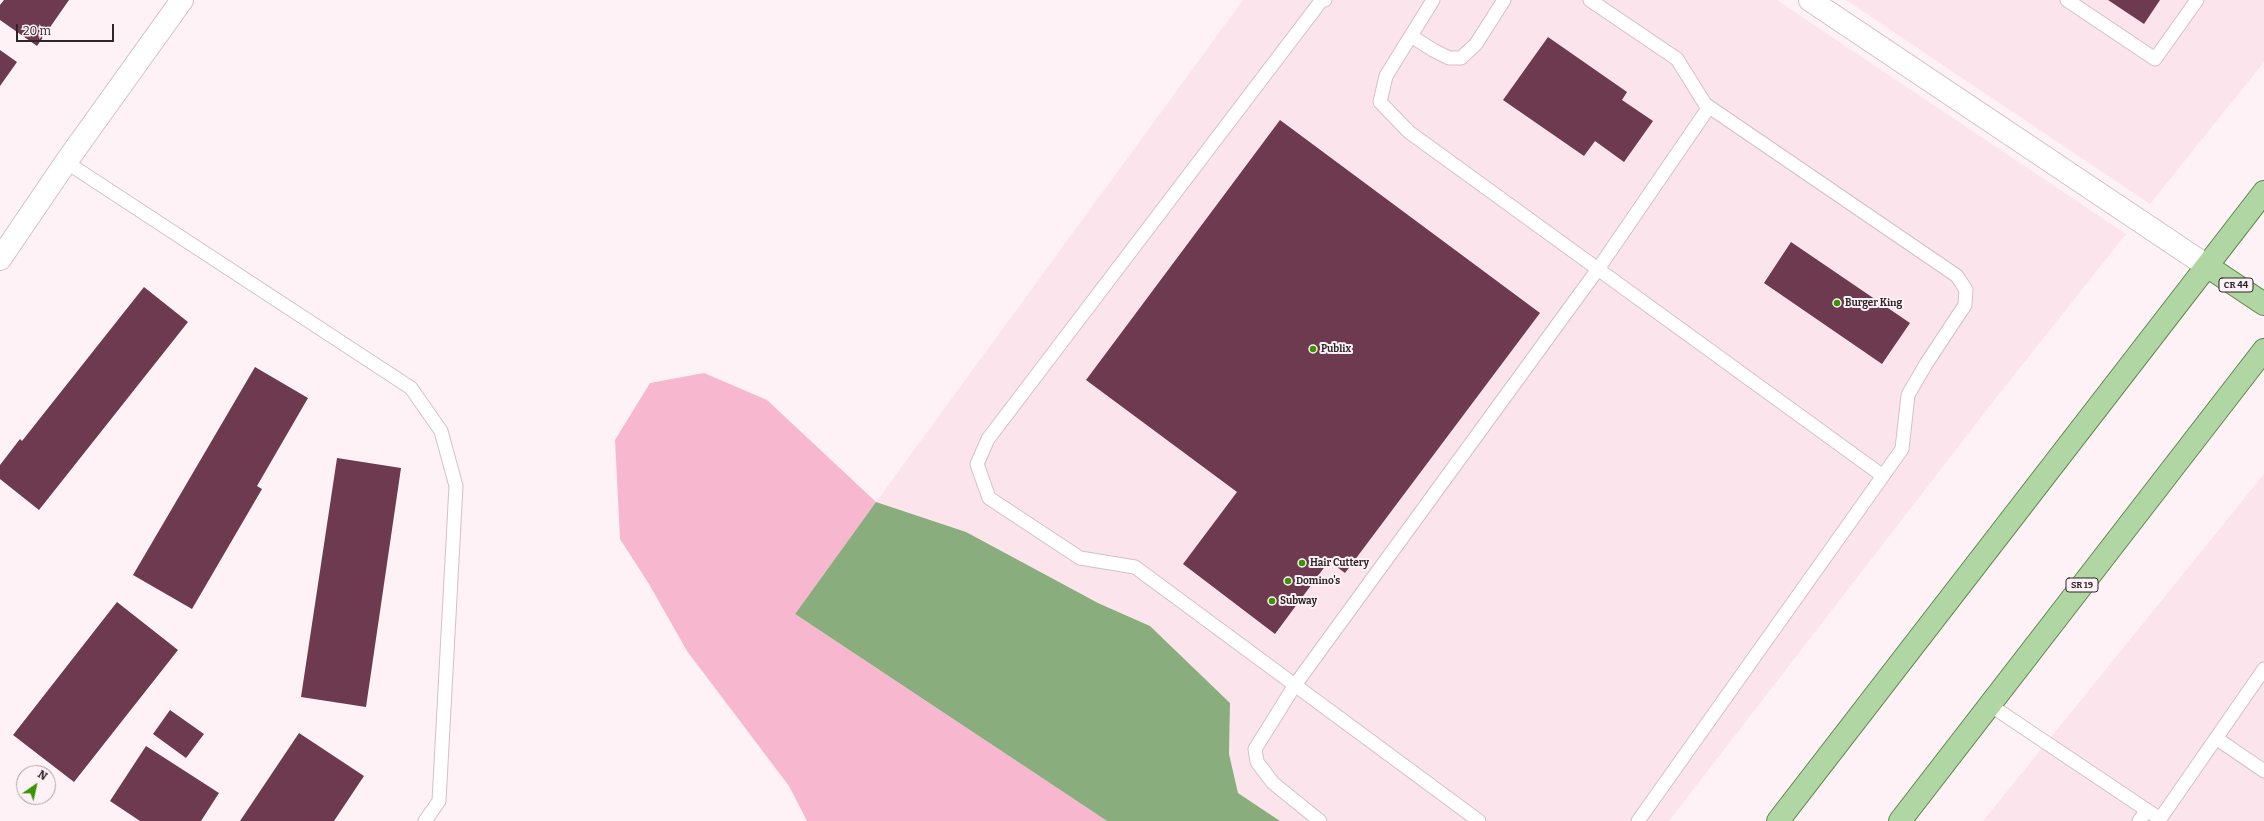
<!DOCTYPE html>
<style>
body{margin:0}
#map{position:relative;width:2264px;height:821px;overflow:hidden;background:#fef2f6;font-family:Bitter,serif}
canvas{display:block}
.north{position:absolute;left:16px;top:765px;width:40px;height:40px;box-sizing:border-box;background:#fef2f6;border:1px solid #aba0a4;border-radius:50%;rotate:34deg;font-size:11px;font-weight:700;line-height:16px;text-align:center;color:#2e2629}
.north::after{content:'';display:block;margin:auto;width:14px;height:18px;background:#3b9202;clip-path:polygon(50% 0,100% 100%,50% 72%,0 100%)}
.scale{position:absolute;left:16px;top:24px;width:98px;height:18px;box-sizing:border-box;border:2px solid #2e2629;border-top:0;padding-left:5px;font-size:12px;line-height:14px;white-space:nowrap;color:#2e2629;-webkit-text-stroke:3px #fef2f6;paint-order:stroke}
</style>
<div id="map">
<canvas width="2264" height="821"></canvas>
<div class="north">N</div>
<div class="scale">20 m</div>
</div>
<script>
const context = document.querySelector('canvas').getContext('2d');
context.lineJoin = 'round';
function fill(path, color) { context.fillStyle = color; context.fill(path, 'evenodd'); }
const toPath = rows => new Path2D(rows.map(r => 'M' + r).join(''));
function strokePath(path, color, width, dash) { context.strokeStyle = color; context.lineWidth = width; context.lineCap = dash ? 'butt' : 'round'; context.setLineDash(dash || []); context.stroke(path); }
function write(font, color, halo, rows, align = 'center') {
  context.font = font + ' Bitter,serif'; context.lineWidth = 4; context.setLineDash([]); context.textBaseline = 'middle'; context.strokeStyle = halo; context.fillStyle = color; for (const [text, x, y, turn = 0] of rows) {
    context.save(); context.translate(x, y); context.rotate((+turn || 0) * Math.PI / 180); context.textAlign = isNaN(turn) ? turn : align; if (halo) context.strokeText(text, 0, 0); context.fillText(text, 0, 0); context.restore();
  }
}
const built = toPath([
 [1243,0,1777,0,2126,234,1992,403,1669,821,1280,821,1238,793,1229,754,1230,703,1150,626,876,502],
 [1846,0,2264,0,2264,62,2150,204],
 [2264,474,2264,821,1983,821]
]);
const green = toPath([
 [704,373,767,400,876,502,795,614,1107,821,807,821,789,786,687,651,649,584,620,539,615,440,650,383]
]);
const water = toPath([
 [876,502,966,532,1098,603,1150,626,1230,703,1229,754,1238,793,1280,821,1107,821,795,614]
]);
const building = toPath([
 [4,0,69,0,37,46,0,20,0,5],
 [2108,0,2160,0,2144,24],
 [1548,37,1627,92,1622,100,1653,121,1624,162,1595,141,1584,156,1503,100],
 [0,50,17,62,0,86],
 [1280,120,1540,313,1345,573,1329,561,1275,634,1183,564,1237,492,1086,380],
 [1791,242,1910,323,1882,364,1764,283],
 [144,287,188,322,39,510,0,479,0,465,20,439,22,441],
 [255,367,308,398,257,486,262,489,192,609,133,575],
 [337,458,401,468,366,707,301,697],
 [117,602,178,650,74,782,13,735],
 [170,710,204,734,186,758,153,734],
 [299,733,364,776,334,821,240,821],
 [146,746,219,793,201,821,140,821,110,801]
]);
const lane = toPath([
 [1325,0,1321,1,988,439,977,464,989,498,1080,558,1135,567,1479,821],
 [1433,0,1386,76,1380,102,1409,132,1883,476],
 [1590,0,1677,59,1705,104,1957,276,1966,290,1965,305,1926,364,1908,395,1902,449,1638,821],
 [2067,0,2155,59,2197,0],
 [1411,36,1433,50,1449,58,1461,58,1476,44,1504,0],
 [66,162,411,388,441,431,456,486,439,801,425,821],
 [1990,705,2160,819,2264,669],
 [2216,738,2264,771],
 [1320,821,1273,783,1257,762,1255,749,1295,685,1598,269,1709,107],
 [2139,821,2147,810]
]);
const secondary = toPath([
 [1810,0,2207,266],
 [0,259,66,162,182,0]
]);
const primary = toPath([
 [2207,266,2264,304],
 [1778,821,2264,192],
 [1900,821,2264,350]
]);
const markers = [
 [1837,303,4,"#3b9202"],
 [1313,349,4,"#3b9202"],
 [1302,563,4,"#3b9202"],
 [1288,581,4,"#3b9202"],
 [1272,601,4,"#3b9202"]
];
const shields = [
 [2236,285,34],
 [2082,585,32]
];
const shieldNames = [
 ["CR 44",2236,285],
 ["SR 19",2082,585]
];
const poiNames = [
 ["Burger King",1845,303],
 ["Publix",1321,349],
 ["Hair Cuttery",1310,563],
 ["Domino's",1296,581],
 ["Subway",1280,601]
];
fill(built, '#fce4ec');
fill(green, '#f7b8cf');
fill(water, '#89ad7d');
fill(building, '#6e3a4f');
strokePath(lane, '#d4c0c7', 15);
strokePath(secondary, '#d4c0c7', 24);
strokePath(primary, '#608750', 24);
strokePath(lane, '#fff', 13);
strokePath(secondary, '#fff', 22);
strokePath(primary, '#b0d6a3', 22);
for (const [x, y, r, color] of markers) { const dot = new Path2D(); dot.arc(x, y, r, 0, 2 * Math.PI); context.fillStyle = color; context.fill(dot); strokePath(dot, '#fef2f6', 1.5); }
for (const [x, y, w] of shields) { const box = new Path2D(); box.roundRect(x - w / 2, y - 7, w, 14, 3); context.fillStyle = '#fef2f6'; context.fill(box); strokePath(box, '#2e2629', 1); }
write('bold 9px', '#2e2629', null, shieldNames);
write('bold 10px', '#2e2629', '#fef2f6', poiNames, 'left');
</script>
